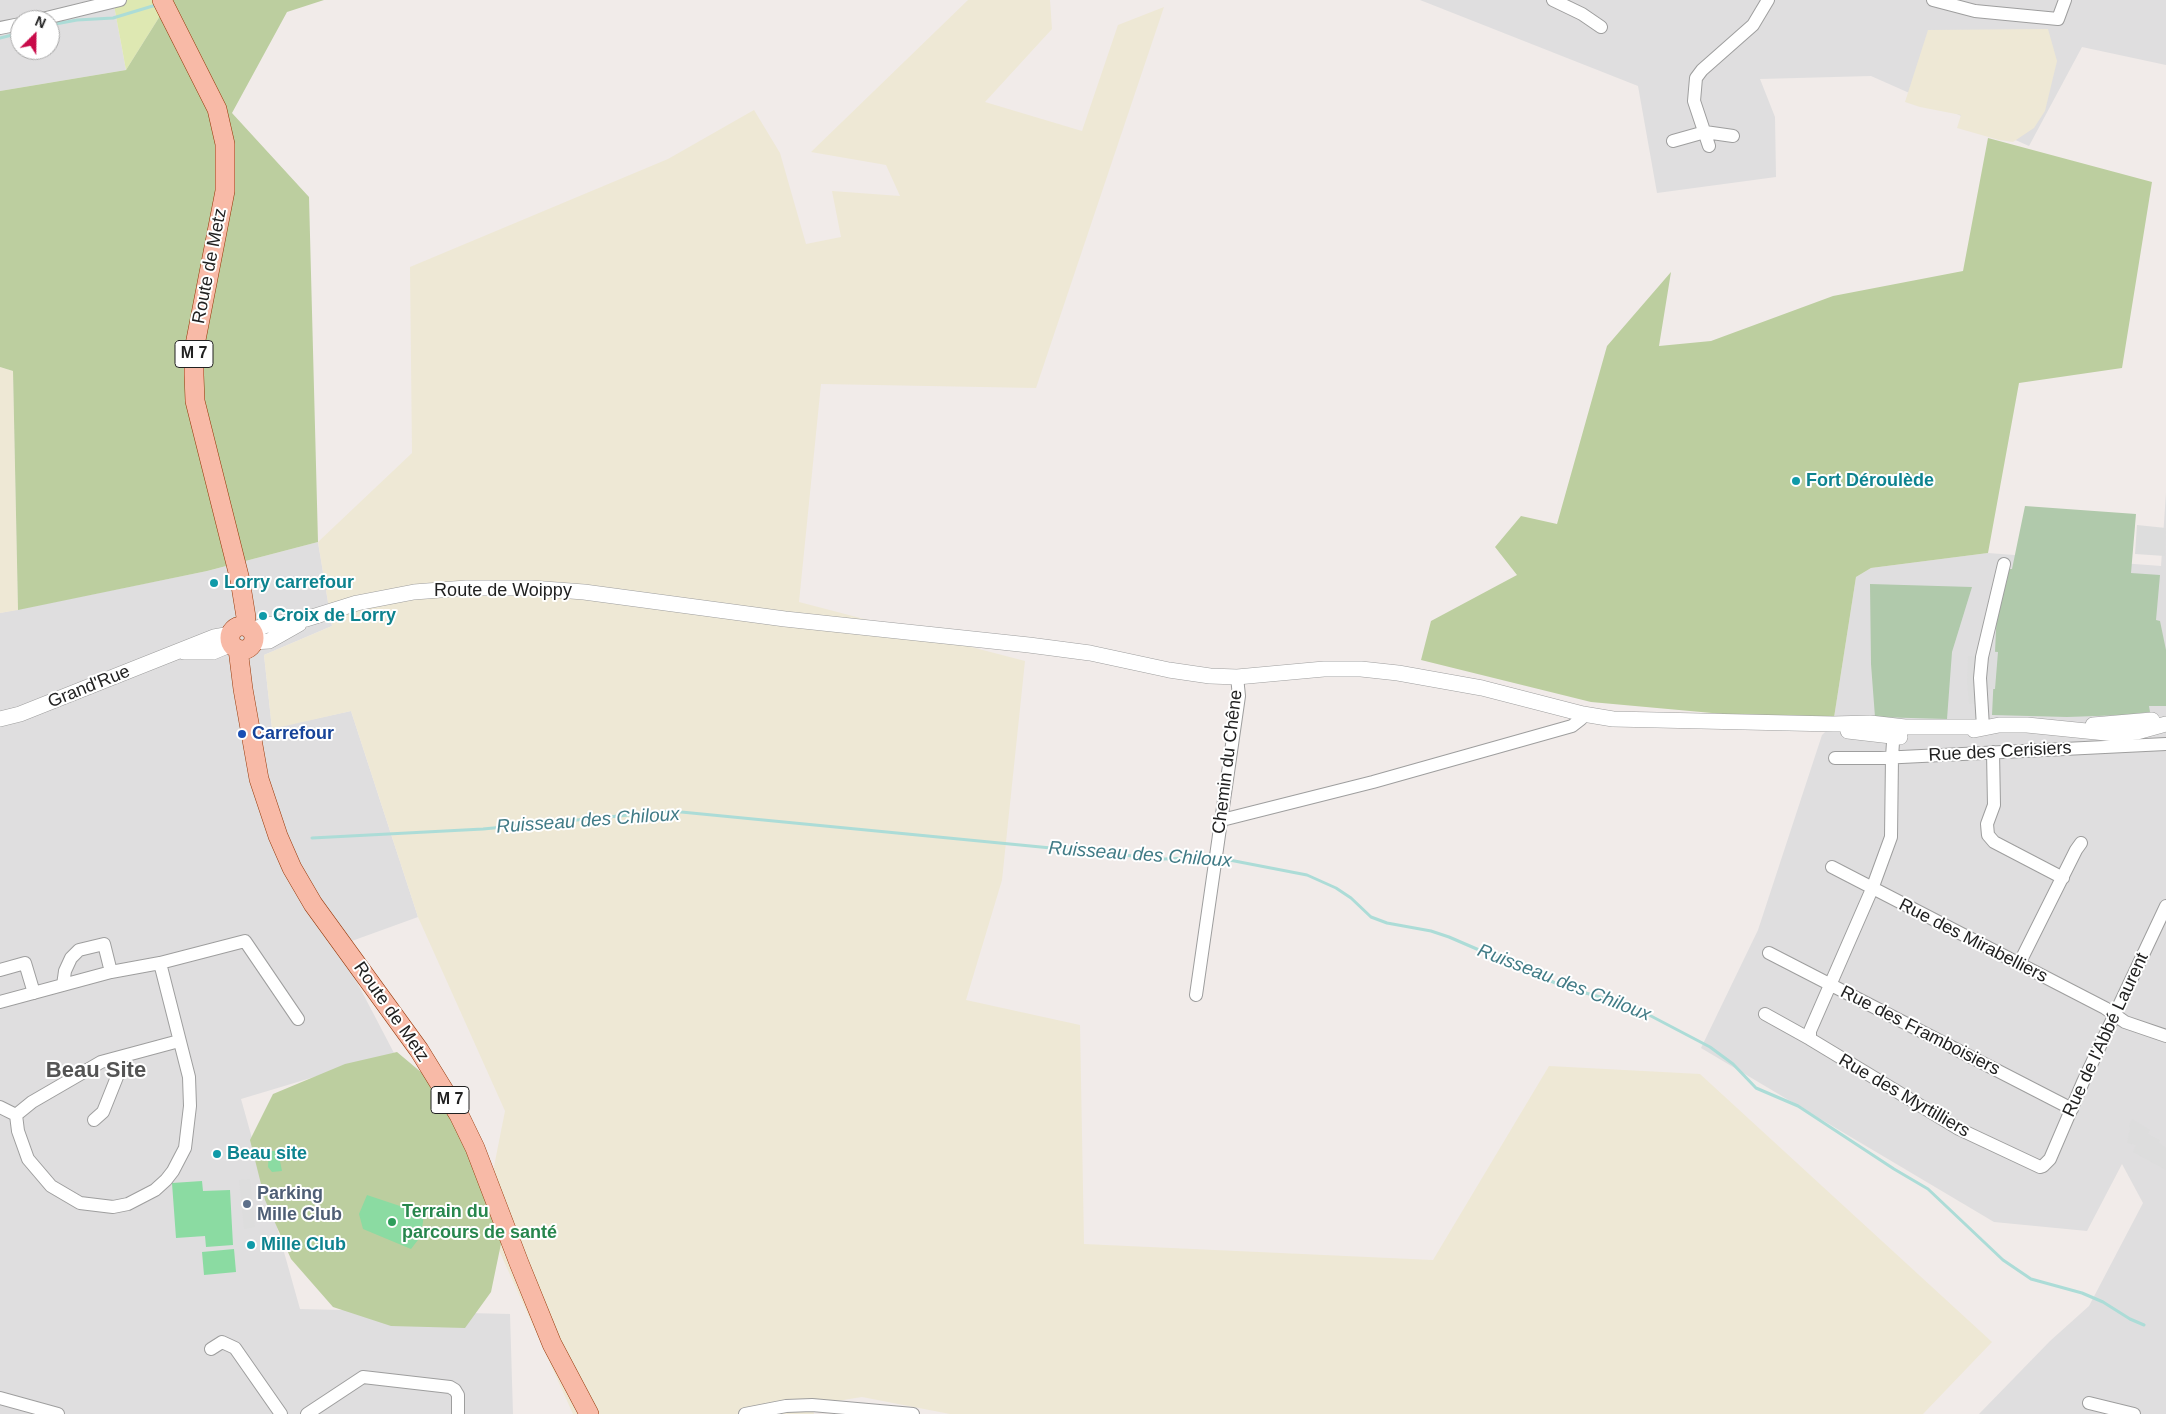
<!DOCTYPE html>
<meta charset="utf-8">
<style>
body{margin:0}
#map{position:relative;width:2166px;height:1414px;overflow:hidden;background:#f1ebe9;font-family:Arial,sans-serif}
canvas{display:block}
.north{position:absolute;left:10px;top:10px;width:50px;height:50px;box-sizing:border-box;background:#fff;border:1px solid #a6a6a6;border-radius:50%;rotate:23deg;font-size:14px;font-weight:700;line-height:20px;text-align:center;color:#212121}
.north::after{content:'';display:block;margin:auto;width:18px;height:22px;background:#c80a49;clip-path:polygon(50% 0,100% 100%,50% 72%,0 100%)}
</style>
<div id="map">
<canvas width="2166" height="1414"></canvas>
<div class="north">N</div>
</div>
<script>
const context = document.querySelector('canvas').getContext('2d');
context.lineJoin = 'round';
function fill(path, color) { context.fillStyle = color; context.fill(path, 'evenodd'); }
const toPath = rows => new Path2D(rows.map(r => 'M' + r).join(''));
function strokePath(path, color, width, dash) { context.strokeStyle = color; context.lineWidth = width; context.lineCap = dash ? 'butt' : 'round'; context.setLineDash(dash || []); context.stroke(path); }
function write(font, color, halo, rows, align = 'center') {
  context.font = font + ' Arial,sans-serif'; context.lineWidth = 4; context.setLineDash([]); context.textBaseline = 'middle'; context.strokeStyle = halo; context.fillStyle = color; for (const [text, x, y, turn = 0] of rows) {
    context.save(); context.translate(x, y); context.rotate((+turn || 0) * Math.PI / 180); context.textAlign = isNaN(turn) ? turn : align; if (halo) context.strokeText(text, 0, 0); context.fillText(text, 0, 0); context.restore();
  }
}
const residential = toPath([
 [0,0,113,0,126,70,0,91],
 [20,20,50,20,50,50,20,50],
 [1420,0,2166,0,2166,65,2082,47,2029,146,1871,76,1760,79,1775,117,1776,177,1657,193,1638,86],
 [2166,493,2166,1414,1979,1414,2050,1341,2089,1306,2143,1203,2122,1164,2087,1231,1994,1222,1701,1048,1758,930,1822,735,1833,724,1856,577,1871,568,1988,553,2161,566],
 [318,542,332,626,264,655,272,728,351,711,418,917,338,946,394,1053,241,1099,300,1309,510,1314,513,1414,0,1414,0,613,207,571]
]);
const farmland = toPath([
 [968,0,1050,0,1052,29,985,102,1082,131,1118,25,1164,7,1036,388,821,384,799,602,1025,661,1002,880,966,1000,1080,1025,1084,1244,1433,1260,1549,1066,1700,1074,1992,1342,1923,1414,950,1414,862,1397,812,1405,814,1414,573,1414,484,1217,505,1111,418,917,351,711,272,729,264,655,332,626,318,542,412,453,410,267,668,159,754,110,780,153,806,244,841,237,832,191,900,196,886,165,811,152],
 [2048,29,2057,61,2045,111,2034,128,2013,142,1999,140,1957,128,1961,115,1920,107,1905,102,1928,30],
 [0,367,13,371,18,610,0,613]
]);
const grass = toPath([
 [113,0,170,0,126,70]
]);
const forest = toPath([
 [170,0,324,0,287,12,232,113,309,197,318,542,207,571,18,610,13,371,0,367,0,91,126,70],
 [1988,138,2152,182,2122,368,2019,383,1988,553,1871,568,1856,577,1833,724,1591,702,1421,660,1431,621,1517,575,1495,547,1521,516,1557,524,1607,346,1671,272,1659,346,1711,341,1833,296,1963,271],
 [397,1052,428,1078,465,1146,503,1234,491,1292,465,1328,391,1326,333,1307,291,1259,265,1200,250,1140,273,1094,345,1064]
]);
const cemetery = toPath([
 [2025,506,2136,514,2131,573,2160,575,2156,620,2160,621,2166,650,2166,706,2149,706,2150,712,2125,715,2067,717,1992,715,1997,610,2006,569,2012,569],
 [1870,584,1972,587,1952,652,1947,719,1875,717,1871,664]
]);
const pitch = toPath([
 [269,1151,278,1151,282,1171,272,1172,268,1167],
 [202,1181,203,1191,230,1190,233,1245,206,1247,205,1236,176,1238,172,1183],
 [367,1195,424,1214,421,1236,411,1249,363,1229,359,1214],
 [234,1249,236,1272,204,1275,202,1252]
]);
const parking = toPath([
 [2137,525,2166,528,2165,556,2135,554],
 [1983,651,1998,652,1995,689,1980,689,1981,703,1969,704,1967,682,1968,656,1982,657],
 [2132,1119,2150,1130,2148,1134,2160,1140,2159,1143,2166,1148,2166,1170,2133,1152,2136,1145,2127,1143,2130,1129,2129,1126],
 [250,1179,255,1227,244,1229,239,1180]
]);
const stream = toPath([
 [50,25,77,20,113,18,156,5],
 [0,38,20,33],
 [312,838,483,829,671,811,1164,859,1213,857],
 [1219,858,1307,875,1336,888,1351,898,1371,917,1387,923,1431,931,1449,937,1567,988,1630,1005,1710,1047,1733,1064,1756,1088,1798,1106,1894,1169,1928,1189,2003,1260,2031,1279,2082,1293,2103,1302,2130,1319,2144,1325]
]);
const minor = toPath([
 [1553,0,1582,14,1601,27],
 [1933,0,1975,11,2058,19,2065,0],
 [38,20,120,0],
 [0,28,20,24],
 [1673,141,1705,132,1733,136],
 [1709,146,1694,101,1696,78,1702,70,1753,25,1768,0],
 [1983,727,1980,678,1982,657,2004,564],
 [1993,752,1994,805,1987,824,1988,835,1994,842,2063,878],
 [1835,758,1881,758,2166,744],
 [1222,820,1373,782,1572,726,1581,719,1583,714],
 [1832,867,2105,1008,2125,1022,2166,1036],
 [1769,953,2072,1109],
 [2019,964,2076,850,2081,843],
 [0,970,25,963,34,993],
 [63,985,65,971,71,958,79,950,104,944,111,972],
 [1196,995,1239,696,1237,677],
 [0,1002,111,972,160,963,245,941,298,1019],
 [1765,1014,1810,1039,1959,1129,2040,1167,2043,1166,2050,1159,2083,1082,2166,906],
 [1810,1039,1810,1031,1872,889,1891,837,1892,757,1894,728],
 [0,1107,16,1115,32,1102,101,1062,179,1041],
 [16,1115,18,1131,28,1159,51,1186,80,1203,113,1207,128,1204,155,1190,166,1180,173,1171,185,1148,190,1106,189,1077,160,963],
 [94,1120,103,1112,117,1077,117,1058],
 [211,1349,222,1342,235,1348,281,1414],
 [0,1398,58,1414],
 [2089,1403,2134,1414],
 [307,1414,363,1377,450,1387,455,1390,458,1395,458,1414],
 [745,1414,786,1406,812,1405,913,1414]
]);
const tertiary = toPath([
 [251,630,267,625,306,619,357,603,414,592,466,588,531,588,584,592,785,619,1029,645,1090,653,1169,670,1210,676,1237,677,1324,669,1361,669,1398,673,1482,688,1583,714,1613,719,1833,724,1870,723,1905,727,1983,727],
 [253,642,269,641,299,624],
 [184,652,213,652,232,644],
 [0,719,20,714,214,637,231,634],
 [2093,725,2152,720],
 [1974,730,1999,725,2027,725,2116,734,2137,732,2166,724],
 [1848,731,1900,737]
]);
const primary = toPath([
 [162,0,217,109,225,144,225,191,194,350,194,375,195,401,240,580,246,617,244,626],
 '230 638a12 12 0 1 1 24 0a12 12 0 1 1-24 0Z',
 [238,649,243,689,259,779,278,836,292,868,313,904,419,1050,459,1115,475,1148,519,1263,552,1344,589,1414]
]);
const markers = [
 [1796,481,5,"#0f9aa8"],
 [214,583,5,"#0f9aa8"],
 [263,616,5,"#0f9aa8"],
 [242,734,5,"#1a4fb4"],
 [217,1154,5,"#0f9aa8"],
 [247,1204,5,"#5c6f8a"],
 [392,1222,5,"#2e9e5b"],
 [251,1245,5,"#0f9aa8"]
];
const shields = [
 [194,354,38],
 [450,1100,38]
];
const shieldNames = [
 ["M 7",194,354],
 ["M 7",450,1100]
];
const streetNames = [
 ["Route de Metz",210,266,-79],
 ["Route de Woippy",503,591],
 ["Grand'Rue",89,687,-22],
 ["Rue des Cerisiers",2000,752,-3],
 ["Chemin du Chêne",1228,762,-83],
 ["Rue des Mirabelliers",1973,941,27],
 ["Route de Metz",391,1012,55],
 ["Rue des Framboisiers",1920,1031,27],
 ["Rue de l'Abbé Laurent",2106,1035,-65],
 ["Rue des Myrtilliers",1904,1096,30]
];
const cultureNames = [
 ["Fort Déroulède",1806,481],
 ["Lorry carrefour",224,583],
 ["Croix de Lorry",273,616],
 ["Beau site",227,1154],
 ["Mille Club",261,1245]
];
const transitNames = [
 ["Carrefour",252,734]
];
const serviceNames = [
 ["Parking",257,1194],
 ["Mille Club",257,1215]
];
const leisureNames = [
 ["Terrain du",402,1212],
 ["parcours de santé",402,1233]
];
const waterNames = [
 ["Ruisseau des Chiloux",588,821,-4],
 ["Ruisseau des Chiloux",1140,855,4],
 ["Ruisseau des Chiloux",1564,983,21]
];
const districtNames = [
 ["Beau Site",96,1071]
];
fill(residential, '#dfdedf');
fill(farmland, '#eee8d5');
fill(grass, '#dee8b2');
fill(forest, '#bcce9f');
fill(cemetery, '#b0c9ab');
fill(pitch, '#8bdba2');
fill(parking, '#ddd');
strokePath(stream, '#acdcd7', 3);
strokePath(minor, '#9e9e9e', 14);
strokePath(tertiary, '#9e9e9e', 16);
strokePath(primary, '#973808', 20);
strokePath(minor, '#fff', 12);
strokePath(tertiary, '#fff', 15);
strokePath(primary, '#f8baa7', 19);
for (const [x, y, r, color] of markers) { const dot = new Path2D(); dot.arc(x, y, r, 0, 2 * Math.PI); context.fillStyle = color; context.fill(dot); strokePath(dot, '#fff', 2); }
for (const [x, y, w] of shields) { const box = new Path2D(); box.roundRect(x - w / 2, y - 13.5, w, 27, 4); context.fillStyle = '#fff'; context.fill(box); strokePath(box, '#212121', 1); }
write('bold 16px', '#212121', null, shieldNames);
write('18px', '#212121', '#fff', streetNames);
write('bold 18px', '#0d838f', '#fff', cultureNames, 'left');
write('bold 18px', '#164399', '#fff', transitNames, 'left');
write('bold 18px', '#4e5e75', '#fff', serviceNames, 'left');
write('bold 18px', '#27864d', '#fff', leisureNames, 'left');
write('italic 19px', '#417b86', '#fff', waterNames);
write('bold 22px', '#545454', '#fff', districtNames);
</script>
